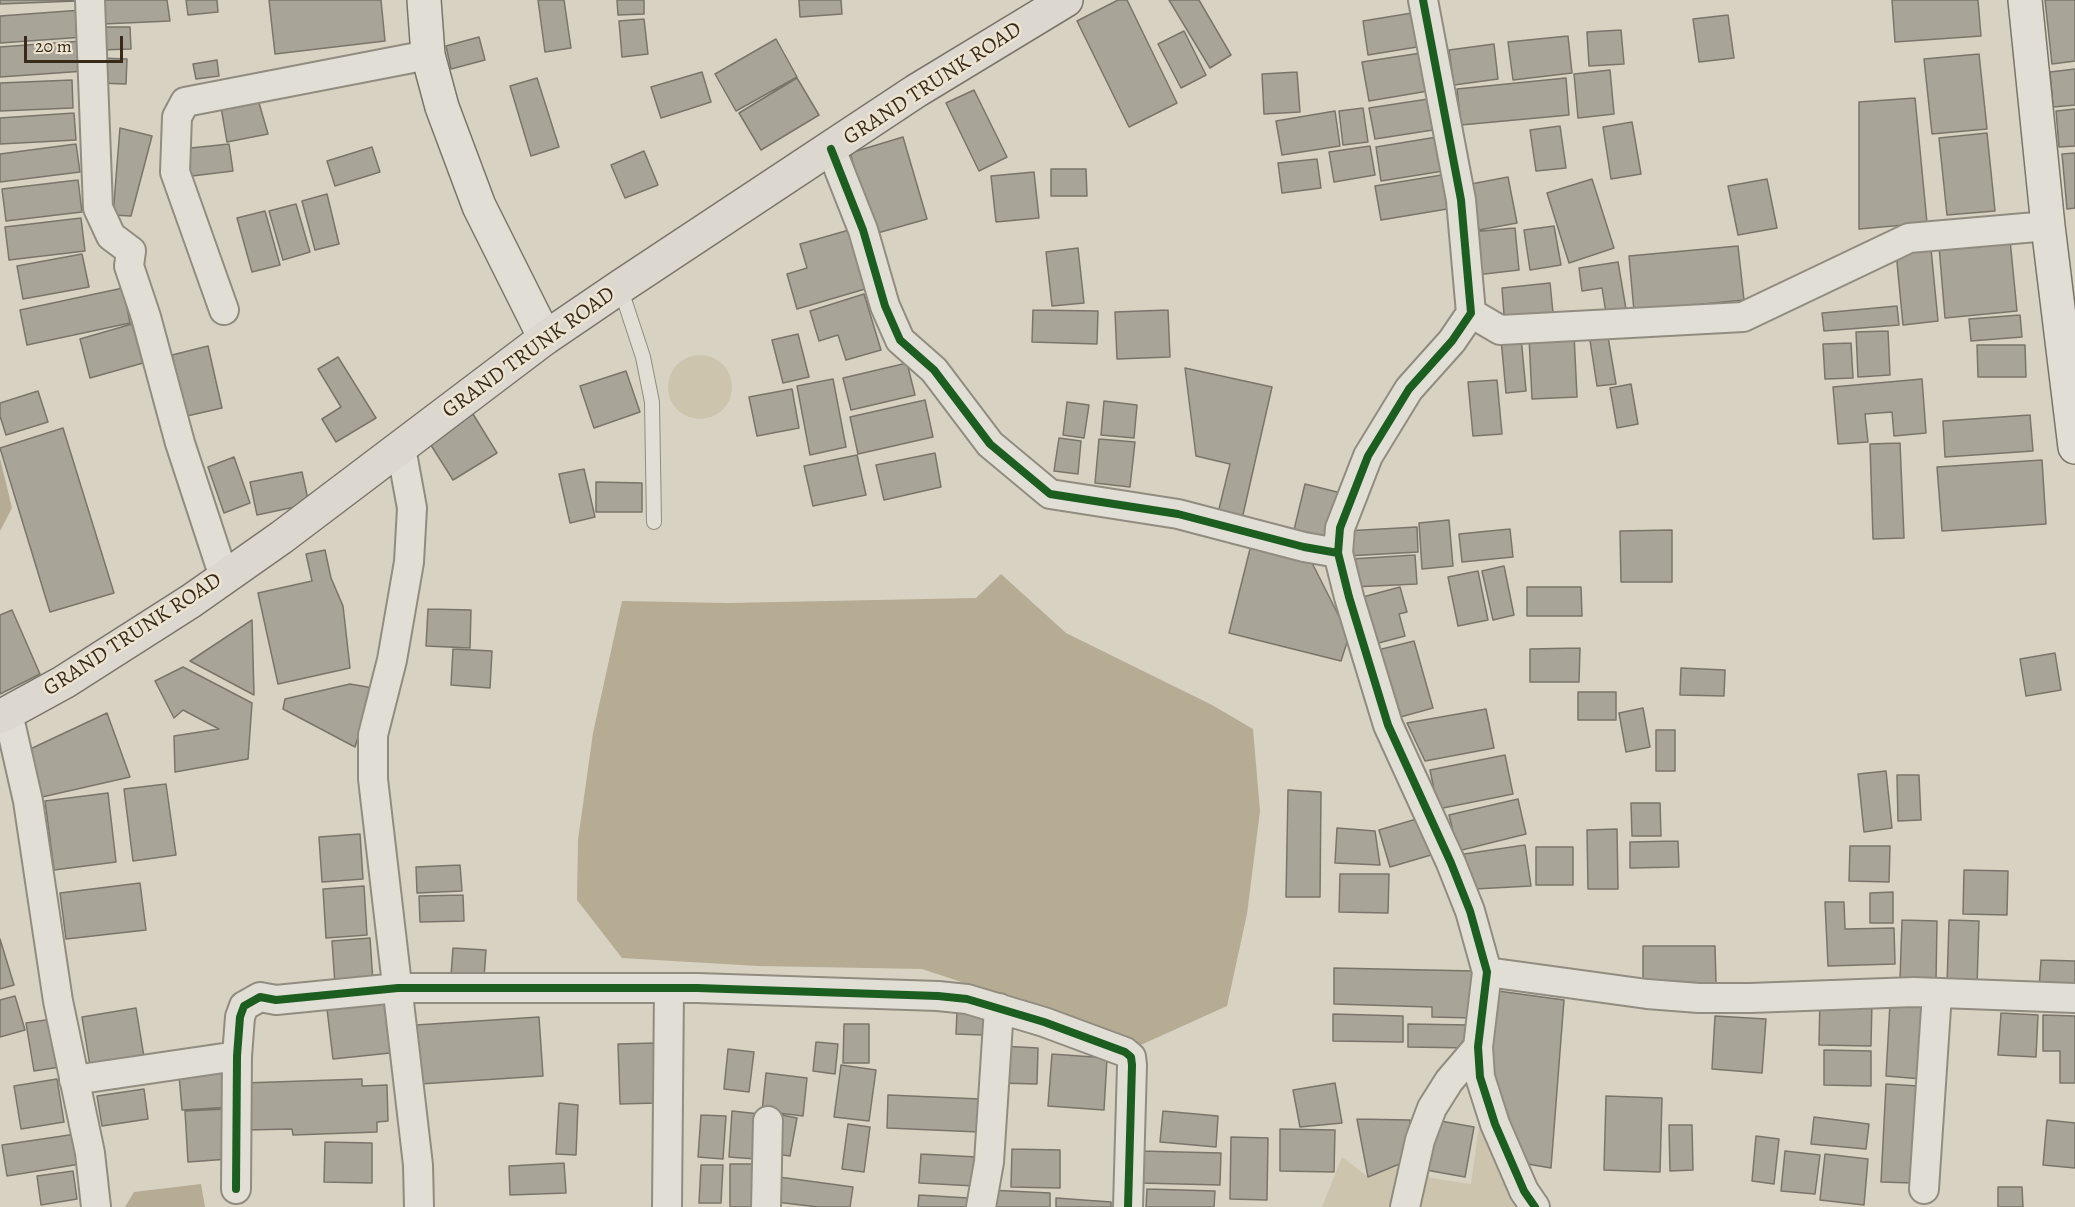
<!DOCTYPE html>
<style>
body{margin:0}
#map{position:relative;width:2075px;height:1207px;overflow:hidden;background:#d7d2c1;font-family:Alegreya,serif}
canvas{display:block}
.scale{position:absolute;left:24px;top:36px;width:99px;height:27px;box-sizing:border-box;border:3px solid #382a18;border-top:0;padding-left:8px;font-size:18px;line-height:21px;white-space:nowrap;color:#382a18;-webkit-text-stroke:4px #ece4d0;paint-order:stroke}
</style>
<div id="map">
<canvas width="2075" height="1207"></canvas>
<div class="scale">20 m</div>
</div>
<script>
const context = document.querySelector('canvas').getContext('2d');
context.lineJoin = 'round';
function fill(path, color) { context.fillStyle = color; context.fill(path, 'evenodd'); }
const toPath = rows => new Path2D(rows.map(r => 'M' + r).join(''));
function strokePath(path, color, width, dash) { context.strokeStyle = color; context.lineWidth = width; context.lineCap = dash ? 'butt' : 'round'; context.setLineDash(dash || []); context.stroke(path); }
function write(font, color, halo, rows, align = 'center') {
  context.font = font + ' Alegreya,serif'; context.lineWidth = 5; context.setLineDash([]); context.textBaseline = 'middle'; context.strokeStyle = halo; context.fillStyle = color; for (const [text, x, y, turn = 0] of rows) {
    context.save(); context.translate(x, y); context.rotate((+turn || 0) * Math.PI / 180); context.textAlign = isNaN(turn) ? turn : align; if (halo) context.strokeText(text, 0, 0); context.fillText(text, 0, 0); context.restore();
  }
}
const green = toPath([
 '668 387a32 32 0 1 1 64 0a32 32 0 1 1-64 0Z',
 [1482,1104,1524,1207,1322,1207,1342,1157,1368,1177,1409,1160,1425,1171,1431,1178,1471,1184]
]);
const water = toPath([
 [0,458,12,508,0,531],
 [1001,574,1066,633,1212,705,1253,729,1260,811,1247,914,1227,1006,1134,1048,1064,1016,922,969,758,966,622,958,577,900,578,840,593,733,622,601,728,603,976,598],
 [201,1184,205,1207,125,1207,134,1192]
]);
const building = toPath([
 [0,0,76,0,76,1,0,4,0,0],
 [101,0,167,0,170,21,103,24,101,0],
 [186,0,217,0,218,12,188,15,186,0],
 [269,0,381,0,385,41,275,54,269,0],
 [538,0,564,0,571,48,545,52,538,0],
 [617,0,644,0,644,14,618,15,617,0],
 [799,0,841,0,842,14,800,17,799,0],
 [1118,0,1127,0,1177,103,1129,127,1077,21,1118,0],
 [1169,0,1199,0,1231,55,1210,68,1169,0],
 [1892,0,1978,0,1981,36,1895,42,1892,0],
 [2045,0,2075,0,2075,61,2052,64,2045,0],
 [82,10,84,37,0,43,0,16,82,10],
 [1412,13,1417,47,1368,55,1363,21,1412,13],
 [1728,15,1734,58,1699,62,1693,19,1728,15],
 [644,19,648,54,622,57,619,21,644,19],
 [99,27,130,27,131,49,99,50,99,27],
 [1621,30,1624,64,1589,66,1587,32,1621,30],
 [1184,31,1206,75,1181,88,1158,44,1184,31],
 [1568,36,1572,73,1513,80,1508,42,1568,36],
 [479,37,485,60,451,69,446,46,479,37],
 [776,39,797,77,736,111,715,74,776,39],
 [82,41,85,71,0,77,0,47,82,41],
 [1494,44,1498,79,1454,85,1449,50,1494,44],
 [1421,53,1428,91,1369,101,1362,62,1421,53],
 [1979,54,1987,129,1932,134,1924,59,1979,54],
 [98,58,127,59,126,84,97,83,98,58],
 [217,60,219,76,196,79,193,64,217,60],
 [2075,69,2075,105,2053,107,2050,72,2075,69],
 [1610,70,1614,114,1578,118,1574,74,1610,70],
 [702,72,711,102,661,118,651,87,702,72],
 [1297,72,1300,112,1264,114,1262,74,1297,72],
 [537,78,559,147,531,156,510,86,537,78],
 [797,78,819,115,761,150,739,113,797,78],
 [1566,78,1569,115,1461,125,1457,89,1566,78],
 [72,80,73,108,0,111,0,83,72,80],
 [974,90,1007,157,979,171,946,103,974,90],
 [257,96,268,134,227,142,220,101,257,96],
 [1915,98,1927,223,1859,229,1859,102,1915,98],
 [1428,99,1433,130,1375,139,1369,108,1428,99],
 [1363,108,1368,142,1343,145,1339,111,1363,108],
 [2075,109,2075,146,2059,147,2056,111,2075,109],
 [1335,111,1340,146,1282,155,1276,121,1335,111],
 [74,113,76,140,0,144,0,118,74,113],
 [1632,122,1641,174,1611,179,1603,127,1632,122],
 [1560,126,1566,168,1536,171,1530,130,1560,126],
 [120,128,152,136,131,216,113,215,120,128],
 [1987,133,1995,211,1947,215,1939,138,1987,133],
 [903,137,927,219,874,234,850,153,903,137],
 [1437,137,1443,171,1381,181,1376,147,1437,137],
 [76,144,80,172,0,182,0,154,76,144],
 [229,144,233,171,184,177,181,149,229,144],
 [1370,146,1375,175,1334,182,1329,152,1370,146],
 [372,147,380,172,335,186,327,161,372,147],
 [644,151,658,185,625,198,611,165,644,151],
 [2075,153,2075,208,2067,209,2062,154,2075,153],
 [1317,159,1321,188,1282,193,1278,163,1317,159],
 [1051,169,1086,169,1087,196,1051,196,1051,169],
 [1034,172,1039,218,996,222,991,176,1034,172],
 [1442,175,1447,209,1381,220,1375,186,1442,175],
 [1508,177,1517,223,1479,230,1471,184,1508,177],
 [1592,179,1614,248,1569,263,1547,193,1592,179],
 [1767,179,1777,228,1738,235,1728,186,1767,179],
 [78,180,82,212,6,221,2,189,78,180],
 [327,194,339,244,315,250,302,201,327,194],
 [296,204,310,252,283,260,269,211,296,204],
 [265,211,280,265,252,272,237,218,265,211],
 [81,218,85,251,9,260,5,227,81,218],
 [1554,226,1561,265,1530,270,1524,230,1554,226],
 [1515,228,1519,270,1476,275,1471,232,1515,228],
 [849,230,865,289,797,309,787,274,807,268,800,244,849,230],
 [2010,240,2017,311,1945,318,1939,246,2010,240],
 [1738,246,1744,300,1634,311,1629,256,1738,246],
 [1078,248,1084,303,1052,306,1046,252,1078,248],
 [1931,249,1938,321,1903,325,1896,252,1931,249],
 [82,254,89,287,23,299,17,266,82,254],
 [1618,262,1626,309,1606,313,1602,288,1582,291,1579,268,1618,262],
 [1550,283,1554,323,1505,328,1502,288,1550,283],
 [123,288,130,323,27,345,20,310,123,288],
 [864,294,881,350,846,360,838,335,819,341,810,311,864,294],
 [1897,306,1899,325,1824,331,1822,313,1897,306],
 [1033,310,1098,311,1097,344,1032,342,1033,310],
 [1168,310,1170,357,1117,359,1115,312,1168,310],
 [2020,315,2022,337,1971,341,1969,319,2020,315],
 [132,324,143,363,90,378,80,339,132,324],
 [1607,331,1616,384,1597,386,1589,334,1607,331],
 [1888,331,1890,375,1858,377,1856,332,1888,331],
 [798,334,809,377,783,383,772,340,798,334],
 [1574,334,1577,397,1532,399,1529,337,1574,334],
 [1521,337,1526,391,1506,393,1501,339,1521,337],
 [1851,343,1853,378,1825,379,1823,344,1851,343],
 [1977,345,2025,345,2026,377,1978,377,1977,345],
 [208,346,222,408,187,416,172,355,208,346],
 [338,357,376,418,336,442,322,419,341,407,318,369,338,357],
 [907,363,915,395,851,410,843,378,907,363],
 [1185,368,1272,387,1242,519,1218,513,1230,464,1196,456,1185,368],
 [626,371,640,412,594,428,580,386,626,371],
 [833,379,846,447,810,455,797,386,833,379],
 [1922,379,1926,433,1894,436,1892,412,1865,414,1868,442,1838,444,1833,387,1922,379],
 [1497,380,1502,434,1473,436,1468,382,1497,380],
 [1631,384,1638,424,1617,428,1610,388,1631,384],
 [792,389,799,428,757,436,749,397,792,389],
 [38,391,48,422,6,435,0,416,0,403,38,391],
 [925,400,933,437,858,454,850,417,925,400],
 [1104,401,1137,405,1134,438,1101,435,1104,401],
 [1067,402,1089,405,1084,438,1063,435,1067,402],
 [473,414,497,453,453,480,429,442,473,414],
 [2030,415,2033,451,1945,457,1943,421,2030,415],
 [63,428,114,593,50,612,0,448,63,428],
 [1059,438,1081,441,1078,474,1054,471,1059,438],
 [1099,439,1135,442,1130,487,1095,483,1099,439],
 [1900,443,1904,538,1873,539,1870,444,1900,443],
 [935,453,941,487,884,500,876,465,935,453],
 [857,455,866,495,813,506,804,466,857,455],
 [234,457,250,503,224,513,208,467,234,457],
 [2042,460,2046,524,1942,531,1937,467,2042,460],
 [584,469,595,517,570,523,559,474,584,469],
 [302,472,309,504,257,515,250,482,302,472],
 [596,482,642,483,642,512,596,512,596,482],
 [1305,484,1341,493,1330,539,1294,530,1305,484],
 [1449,520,1453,566,1422,569,1419,523,1449,520],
 [1417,527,1418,552,1347,556,1345,531,1417,527],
 [1510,529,1513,557,1462,562,1459,534,1510,529],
 [1672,530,1672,582,1621,582,1620,531,1672,530],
 [1252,541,1307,553,1349,636,1341,661,1229,633,1252,541],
 [325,550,331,578,343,606,350,668,278,684,258,593,312,581,306,554,325,550],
 [1415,555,1417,584,1352,587,1351,559,1415,555],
 [1504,566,1514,615,1493,620,1482,571,1504,566],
 [1478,571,1488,620,1458,626,1448,577,1478,571],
 [1400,587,1407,612,1399,614,1405,636,1371,645,1359,598,1400,587],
 [1527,587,1581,587,1582,616,1527,616,1527,587],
 [428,609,471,610,470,648,426,646,428,609],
 [12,610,40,674,0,694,0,615,12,610],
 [252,620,254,695,190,661,252,620],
 [1414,641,1433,708,1393,719,1374,651,1414,641],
 [1580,648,1579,682,1530,682,1530,649,1580,648],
 [453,649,492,651,490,688,451,685,453,649],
 [2055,653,2061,690,2026,696,2020,659,2055,653],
 [183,667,252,703,248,759,175,772,174,736,219,729,183,710,174,718,155,681,183,667],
 [1681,668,1725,670,1724,696,1680,695,1681,668],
 [350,684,373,688,355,747,283,709,285,699,350,684],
 [1578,692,1616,692,1616,720,1578,720,1578,692],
 [1643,708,1650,747,1626,752,1619,713,1643,708],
 [1486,709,1494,748,1425,761,1407,723,1486,709],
 [107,713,130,777,42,797,26,751,107,713],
 [1656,730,1675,730,1675,771,1656,771,1656,730],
 [1505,755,1513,794,1438,809,1430,770,1505,755],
 [1886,771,1892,828,1864,832,1858,774,1886,771],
 [1897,775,1919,775,1921,820,1898,821,1897,775],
 [166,784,176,855,133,861,124,789,166,784],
 [1288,790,1321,792,1320,897,1286,897,1288,790],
 [108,793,116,862,54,870,45,801,108,793],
 [1518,799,1526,834,1458,851,1449,815,1518,799],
 [1631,803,1660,803,1661,836,1632,836,1631,803],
 [1420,818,1431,855,1390,867,1379,830,1420,818],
 [1337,828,1375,831,1380,865,1335,863,1337,828],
 [1617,829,1618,889,1588,889,1587,830,1617,829],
 [360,834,363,879,322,882,319,837,360,834],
 [1678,841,1679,867,1630,868,1630,842,1678,841],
 [1525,845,1531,886,1474,889,1464,854,1525,845],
 [1850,846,1890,846,1889,882,1849,881,1850,846],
 [1536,847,1573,847,1573,885,1536,885,1536,847],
 [460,865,462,891,417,893,416,867,460,865],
 [1964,870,2008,871,2007,915,1963,914,1964,870],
 [1340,874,1389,874,1388,913,1339,912,1340,874],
 [140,883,146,930,66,939,60,893,140,883],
 [364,886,367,935,326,938,323,889,364,886],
 [1893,892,1893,923,1870,923,1870,893,1893,892],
 [463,895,464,921,420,922,419,896,463,895],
 [1825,902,1844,902,1845,929,1894,928,1895,964,1828,966,1825,902],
 [1902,920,1937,921,1936,981,1900,980,1902,920],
 [1949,920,1979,921,1977,986,1947,985,1949,920],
 [370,938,373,982,335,985,332,941,370,938],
 [0,939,14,985,0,989,0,939],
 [1643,946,1715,946,1716,983,1643,983,1643,946],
 [453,948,486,950,484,978,451,976,453,948],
 [2041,960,2075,961,2075,991,2039,989,2041,960],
 [1334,968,1474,971,1473,1018,1432,1017,1432,1007,1334,1004,1334,968],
 [1498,991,1564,1000,1551,1168,1516,1162,1483,1073,1498,991],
 [15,996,25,1030,0,1037,0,1000,15,996],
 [1820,999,1872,1001,1871,1046,1819,1045,1820,999],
 [384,1002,390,1053,333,1059,327,1009,384,1002],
 [1890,1003,1926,1005,1922,1079,1886,1076,1890,1003],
 [136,1008,144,1057,90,1066,82,1017,136,1008],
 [957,1011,984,1012,983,1035,956,1034,957,1011],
 [2001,1013,2038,1015,2036,1057,1998,1055,2001,1013],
 [1333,1014,1403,1016,1403,1042,1333,1041,1333,1014],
 [2043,1015,2075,1016,2075,1083,2060,1083,2060,1051,2043,1051,2043,1015],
 [1715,1016,1766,1019,1762,1073,1712,1069,1715,1016],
 [539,1017,543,1076,420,1084,416,1025,539,1017],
 [52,1019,60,1067,34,1071,26,1023,52,1019],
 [844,1024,869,1024,869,1063,843,1063,844,1024],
 [1408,1024,1470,1025,1470,1048,1408,1047,1408,1024],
 [816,1042,838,1044,835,1074,813,1071,816,1042],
 [656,1043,657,1103,620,1104,618,1044,656,1043],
 [1000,1046,1038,1048,1037,1084,999,1083,1000,1046],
 [728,1049,754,1052,749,1092,724,1089,728,1049],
 [1824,1050,1871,1051,1871,1086,1824,1085,1824,1050],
 [1052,1054,1107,1058,1104,1110,1048,1106,1052,1054],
 [841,1065,876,1070,869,1121,834,1117,841,1065],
 [228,1072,231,1107,182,1110,179,1075,228,1072],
 [766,1073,807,1078,803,1116,762,1111,766,1073],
 [57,1079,64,1122,21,1129,14,1086,57,1079],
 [362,1079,362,1086,387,1085,388,1121,377,1122,377,1132,293,1135,292,1129,246,1130,244,1083,362,1079],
 [1335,1083,1342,1123,1300,1127,1293,1090,1335,1083],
 [1886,1084,1918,1086,1913,1183,1881,1182,1886,1084],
 [144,1089,148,1119,102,1126,97,1096,144,1089],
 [888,1095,980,1099,979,1132,887,1128,888,1095],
 [1606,1096,1662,1098,1660,1172,1604,1170,1606,1096],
 [559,1103,578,1105,576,1155,556,1154,559,1103],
 [226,1109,229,1159,188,1162,185,1111,226,1109],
 [732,1111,760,1114,756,1159,729,1157,732,1111],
 [1163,1111,1218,1116,1216,1147,1160,1142,1163,1111],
 [777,1114,797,1118,790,1156,769,1153,777,1114],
 [701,1115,726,1116,723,1159,698,1157,701,1115],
 [1814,1117,1869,1124,1866,1149,1811,1144,1814,1117],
 [1357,1119,1410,1120,1409,1160,1368,1177,1357,1119],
 [1435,1120,1474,1127,1465,1177,1426,1170,1435,1120],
 [2047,1120,2075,1123,2075,1168,2043,1165,2047,1120],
 [848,1124,870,1127,864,1172,842,1169,848,1124],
 [1669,1125,1692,1125,1693,1170,1670,1171,1669,1125],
 [1280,1129,1335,1130,1334,1172,1280,1171,1280,1129],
 [76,1134,80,1164,7,1176,2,1145,76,1134],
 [1756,1136,1779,1139,1774,1184,1752,1181,1756,1136],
 [1231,1137,1268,1138,1267,1200,1230,1199,1231,1137],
 [325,1142,372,1143,372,1183,324,1182,325,1142],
 [1012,1149,1060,1150,1060,1188,1011,1187,1012,1149],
 [1140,1151,1221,1153,1220,1185,1139,1183,1140,1151],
 [1785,1151,1820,1155,1815,1194,1781,1191,1785,1151],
 [921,1154,977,1157,975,1186,919,1183,921,1154],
 [1825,1154,1868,1159,1864,1205,1820,1200,1825,1154],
 [564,1163,566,1193,510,1195,509,1166,564,1163],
 [730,1164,757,1164,756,1207,730,1207,730,1164],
 [701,1165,723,1165,721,1203,699,1203,701,1165],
 [73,1171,77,1199,41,1205,37,1176,73,1171],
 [779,1177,853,1187,850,1207,818,1207,776,1202,779,1177],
 [1998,1187,2022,1187,2023,1207,1998,1207,1998,1187],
 [1147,1189,1215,1191,1214,1207,1146,1207,1147,1189],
 [989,1190,1050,1193,1050,1207,988,1207,989,1190],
 [919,1195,968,1198,967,1207,918,1207,919,1195],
 [1056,1198,1111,1202,1111,1207,1056,1207,1056,1198]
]);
const lane = toPath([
 [620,287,643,357,652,402,654,522]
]);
const street = toPath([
 [90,0,98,208,111,236,131,251,129,266,146,317,180,443,224,577],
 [1423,0,1461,200,1471,313,1452,341,1409,389,1368,456,1340,528,1338,553,1349,597,1388,725,1451,863,1470,911,1487,972,1478,1047,1480,1077,1495,1124,1524,1191,1535,1207],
 [831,149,863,230,885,306,900,340,934,370,990,444,1050,494,1178,514,1304,547,1338,553],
 [224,310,175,172,177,117,185,102,428,55],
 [1471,313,1500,330,1743,317,1909,238,2048,226],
 [401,448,412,508,409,562,392,660,373,735,373,779,418,1165,419,1207],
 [8,713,28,801,58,1001,90,1153,96,1207],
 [1487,972,1647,994,1699,998,1750,998,1914,992,2075,998],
 [74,1080,237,1056],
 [236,1189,237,1056,240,1017,244,1006,260,997,276,1000,398,988,697,988,938,996,967,999,1044,1022,1125,1052,1131,1057,1132,1065,1128,1207],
 [1924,1189,1937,993],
 [667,1207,669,988],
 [766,1207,768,1121],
 [981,1207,989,1162,999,1008],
 [1405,1207,1420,1140,1432,1108,1449,1081,1478,1047]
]);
const secondary = toPath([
 [424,0,428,55,442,107,479,206,545,338],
 [2025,0,2048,226,2075,447]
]);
const primary = toPath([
 [0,717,64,682,191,601,282,537,545,338,620,287,916,91,1066,0]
]);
const cycleway = toPath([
 [1423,0,1461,200,1471,313,1452,341,1409,389,1368,456,1340,528,1338,553,1349,597,1388,725,1451,863,1470,911,1487,972,1478,1047,1480,1077,1495,1124,1524,1191,1535,1207],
 [831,149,863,230,885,306,900,340,934,370,990,444,1050,494,1178,514,1304,547,1338,553],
 [236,1189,237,1056,240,1017,244,1006,260,997,276,1000,398,988,697,988,938,996,967,999,1044,1022,1125,1052,1131,1057,1132,1065,1128,1207]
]);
const streetNames = [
 ["GRAND TRUNK ROAD",933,84,-33],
 ["GRAND TRUNK ROAD",529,353,-36],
 ["GRAND TRUNK ROAD",133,635,-33]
];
fill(green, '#cdc4ad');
fill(water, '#b6ac94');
fill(building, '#a9a498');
strokePath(building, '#7a756a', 1.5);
strokePath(lane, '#918c80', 16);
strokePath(street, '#918c80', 32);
strokePath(secondary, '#7a756a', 36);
strokePath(primary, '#7a756a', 36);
strokePath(lane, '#e1ded5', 14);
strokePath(street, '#e1ded5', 28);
strokePath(secondary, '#e1ded5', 33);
strokePath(primary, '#dcd8cf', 33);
strokePath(cycleway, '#1b5e20', 8);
write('22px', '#382a18', '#ece4d0', streetNames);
</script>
